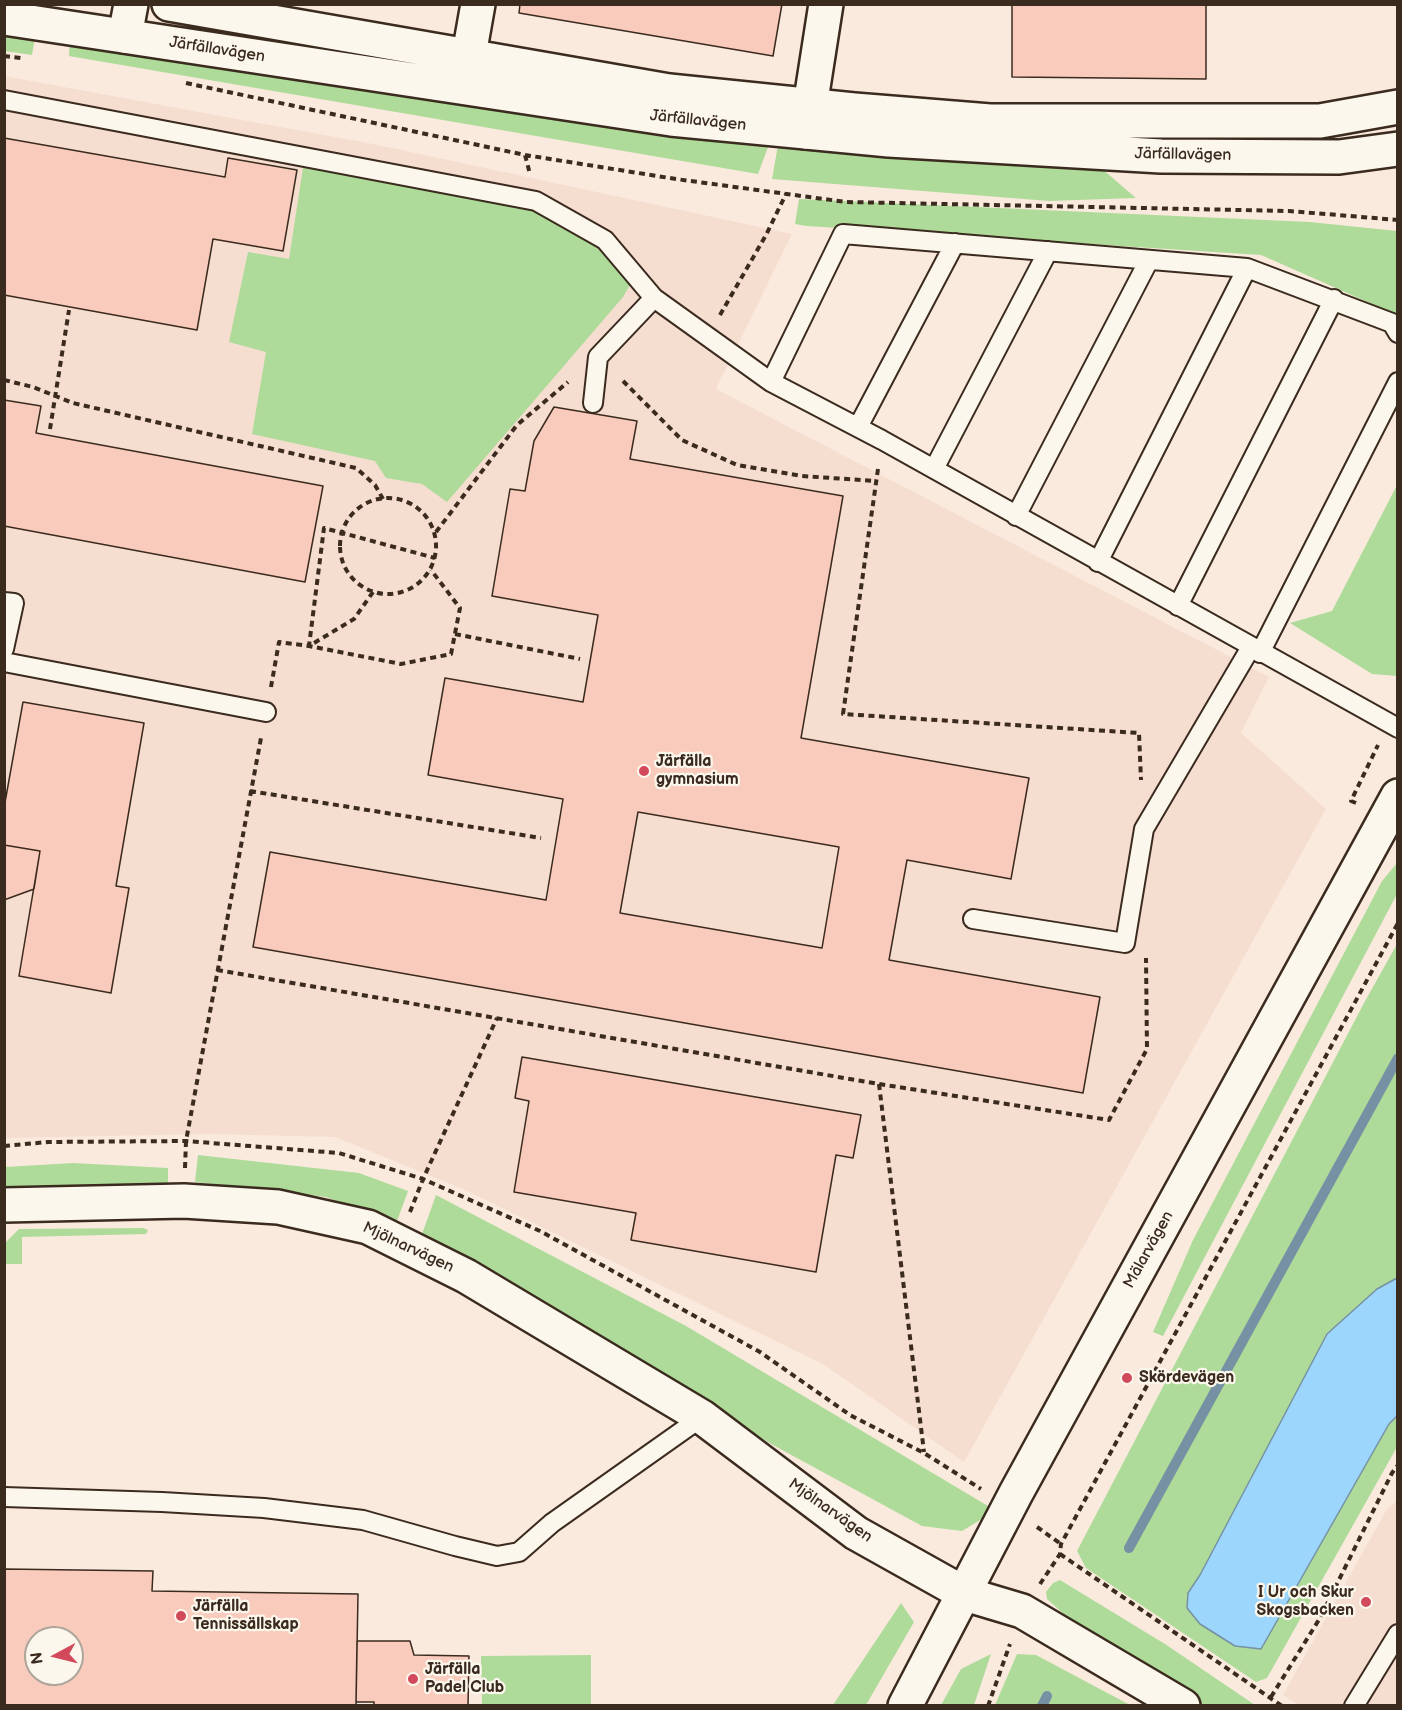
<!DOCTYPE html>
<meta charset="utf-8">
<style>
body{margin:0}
#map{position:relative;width:1402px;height:1710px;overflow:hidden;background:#faeade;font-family:"Balsamiq Sans",sans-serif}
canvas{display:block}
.frame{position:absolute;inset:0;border:6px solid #3b2a1e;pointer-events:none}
.north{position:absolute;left:24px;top:1626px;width:60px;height:60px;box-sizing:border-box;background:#fbf7ec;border:2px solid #aea59a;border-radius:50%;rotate:263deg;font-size:16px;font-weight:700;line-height:24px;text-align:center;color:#3b2a1e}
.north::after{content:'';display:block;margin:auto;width:21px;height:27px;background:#d1495b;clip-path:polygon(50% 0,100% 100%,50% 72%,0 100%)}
</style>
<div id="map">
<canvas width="1402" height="1710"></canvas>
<div class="frame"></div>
<div class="north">N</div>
</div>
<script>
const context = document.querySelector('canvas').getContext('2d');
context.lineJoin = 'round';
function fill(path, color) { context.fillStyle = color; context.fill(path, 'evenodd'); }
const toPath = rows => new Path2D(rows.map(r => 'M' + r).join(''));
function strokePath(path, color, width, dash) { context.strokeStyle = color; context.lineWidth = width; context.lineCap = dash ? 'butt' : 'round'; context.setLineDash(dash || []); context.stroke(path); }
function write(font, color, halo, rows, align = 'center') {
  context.font = font + ' "Balsamiq Sans",sans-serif'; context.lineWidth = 4.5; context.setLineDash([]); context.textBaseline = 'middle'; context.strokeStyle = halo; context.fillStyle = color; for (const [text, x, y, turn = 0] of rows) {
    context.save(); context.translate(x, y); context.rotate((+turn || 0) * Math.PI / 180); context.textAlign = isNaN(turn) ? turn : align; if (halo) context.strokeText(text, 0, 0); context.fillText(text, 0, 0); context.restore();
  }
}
const built = toPath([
 [4,76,378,145,792,234,716,389,1269,677,1241,733,1326,809,964,1462,823,1364,463,1189,335,1137,207,1134,5,1138],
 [1397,1501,1397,1705,1299,1705,1283,1695,1387,1509]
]);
const green = toPath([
 [70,33,771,139,758,174,69,56],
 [5,34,35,37,32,55,5,51],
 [779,139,1101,168,1136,198,1049,201,772,179],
 [304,161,536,207,588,239,627,274,631,283,623,297,447,502,422,484,386,478,375,461,252,434,266,352,229,342,248,252,289,259],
 [799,199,1310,222,1397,231,1397,315,1261,255,807,226,795,224],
 [1397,485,1398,676,1397,676,1372,674,1290,623,1332,611],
 [1397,863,1397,894,1163,1336,1153,1332,1193,1240,1382,881],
 [1397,944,1397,1278,1377,1289,1327,1334,1200,1575,1188,1593,1397,1416,1397,1447,1267,1678,1256,1682,1086,1568,1077,1551,1364,1003],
 [198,1155,359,1173,408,1191,396,1224,326,1197,195,1182],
 [73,1163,168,1168,168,1190,5,1191,5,1167],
 [436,1195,686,1326,988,1506,982,1519,962,1531,922,1526,773,1445,422,1234],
 [143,1228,148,1230,146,1234,22,1237,22,1264,5,1264,5,1243,19,1229],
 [1060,1580,1165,1644,1255,1705,1198,1705,1066,1616,1047,1599,1046,1592,1053,1583],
 [901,1603,914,1622,866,1705,833,1705],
 [991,1654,974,1705,941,1705,961,1669],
 [1017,1654,1036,1655,1130,1705,995,1705],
 [591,1655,591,1705,482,1705,481,1656]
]);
const water = toPath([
 [1397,1278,1397,1416,1389,1424,1261,1649,1235,1646,1200,1624,1187,1608,1188,1593,1200,1575,1327,1334,1377,1289,1397,1278]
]);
const stream = toPath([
 [1129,1548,1398,1058],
 [1042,1706,1047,1696]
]);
const building = toPath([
 [520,4,782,4,773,56,519,13,520,4],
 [1012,4,1206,4,1206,79,1012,77,1012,4],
 [4,138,225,177,228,158,297,170,283,251,213,239,197,330,4,295,4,138],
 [4,400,41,406,36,433,323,486,305,582,4,526,4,400],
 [554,407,637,421,630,459,843,496,801,738,1029,778,1011,879,907,860,889,960,1100,997,1083,1093,253,947,270,852,546,900,563,799,428,775,445,678,583,702,598,615,492,596,510,489,525,491,534,441,554,407],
 [638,812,839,847,822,948,620,913,638,812],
 [23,702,144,723,116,886,129,888,111,993,19,976,40,851,4,845,4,808,23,702],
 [4,845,40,851,34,889,4,900,4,845],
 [522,1057,861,1115,853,1158,836,1155,816,1272,631,1240,636,1213,514,1192,529,1101,515,1098,522,1057],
 [4,1569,153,1571,152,1591,358,1594,356,1706,4,1706,4,1569],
 [36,1638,72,1638,72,1674,36,1674,36,1638],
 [357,1641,410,1641,414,1655,469,1656,468,1706,374,1706,374,1702,356,1702,357,1641]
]);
const path = toPath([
 [4,56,21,58],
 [186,83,525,155,676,179,846,202,1289,211,1398,220],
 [525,155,530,174],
 [720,315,766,235,786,194],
 [4,380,33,387,73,403,356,468,375,485,383,499],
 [623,381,682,440,737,465,802,476,876,481],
 [50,429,69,310],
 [878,469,843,714,1139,733,1141,780],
 '340 546a48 48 0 1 1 96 0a48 48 0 1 1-96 0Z',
 [436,532,517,425,568,382],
 [373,592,354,619,309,646,324,528,435,558],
 [455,634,580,659],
 [271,687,279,642,309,646,401,664,451,654,460,608,431,570],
 [250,791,541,838],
 [1356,803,1351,801,1378,745],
 [217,970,879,1084,1109,1120,1147,1049,1146,958],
 [879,1084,924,1452],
 [4,1146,48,1142,186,1141,339,1153,423,1179,540,1231,760,1352,850,1415,924,1453,981,1489],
 [185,1168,186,1141,261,738],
 [410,1212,423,1179,497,1018],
 [1037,1527,1061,1544],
 [1060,1554,1282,1706],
 [1040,1584,1060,1554,1061,1544,1398,923],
 [1271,1697,1320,1618,1392,1473,1398,1465],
 [988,1706,1010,1644]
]);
const service = toPath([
 [4,100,536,201,605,240,654,298,771,382,882,440,1398,728],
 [771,382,843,234,1247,268,1392,323,1398,333],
 [593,403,598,357,654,298],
 [858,427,955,243],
 [934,469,1048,251],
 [1016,516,1149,260],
 [1098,562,1247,268],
 [4,602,14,603,4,649],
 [1178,606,1334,299],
 [1260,653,1398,382],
 [4,662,266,712],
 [973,919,1125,943,1144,829,1251,647],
 [4,1497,162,1502,264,1508,363,1520,455,1546,497,1556,519,1552,552,1523,702,1417],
 [1354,1706,1398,1634]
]);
const minor = toPath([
 [125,36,131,4],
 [464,83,478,4],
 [806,132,826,4],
 [4,1205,184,1201,278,1207,368,1227,466,1276,702,1417,856,1533,965,1594,1022,1611,1183,1706]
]);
const tertiary = toPath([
 [169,4,669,91,854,110,990,121,1320,121,1398,107],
 [4,18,671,119,889,140,1161,156,1339,157,1398,149],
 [905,1706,1016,1493,1398,796]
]);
const markers = [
 [644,771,6,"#d1495b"],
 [1127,1378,6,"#d1495b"],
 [1366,1602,6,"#d1495b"],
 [181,1616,6,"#d1495b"],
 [413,1679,6,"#d1495b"]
];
const streetNames = [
 ["Järfällavägen",217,50,9],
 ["Järfällavägen",698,121,6],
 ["Järfällavägen",1183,155,1],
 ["Mjölnarvägen",408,1248,25],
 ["Mälarvägen",1149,1250,-61],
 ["Mjölnarvägen",830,1511,35]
];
const poiNames = [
 ["Järfälla",656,762],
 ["gymnasium",656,780],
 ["Skördevägen",1139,1378],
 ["I Ur och Skur",1354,1593,"right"],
 ["Skogsbacken",1354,1611,"right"],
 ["Järfälla",193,1607],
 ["Tennissällskap",193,1625],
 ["Järfälla",425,1670],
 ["Padel Club",425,1688]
];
fill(built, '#f5ddd0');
fill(green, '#aedb99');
fill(water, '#9cd6fc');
strokePath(water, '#7591a3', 1.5);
strokePath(stream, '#7591a3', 10);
fill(building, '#f8cbbc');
strokePath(building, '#3b2a1e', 1.5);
strokePath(service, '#3b2a1e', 22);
strokePath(minor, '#3b2a1e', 38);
strokePath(tertiary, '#3b2a1e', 38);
strokePath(path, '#3b2a1e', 4, [6, 4.5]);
strokePath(service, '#fbf7ec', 18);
strokePath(minor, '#fbf7ec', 33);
strokePath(tertiary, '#fbf7ec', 33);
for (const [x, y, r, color] of markers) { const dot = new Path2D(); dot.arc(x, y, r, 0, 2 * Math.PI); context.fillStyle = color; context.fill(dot); strokePath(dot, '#fbf7ec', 2); }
write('16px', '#3b2a1e', '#fbf7ec', streetNames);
write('bold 16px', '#3b2a1e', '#fbf7ec', poiNames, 'left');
</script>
